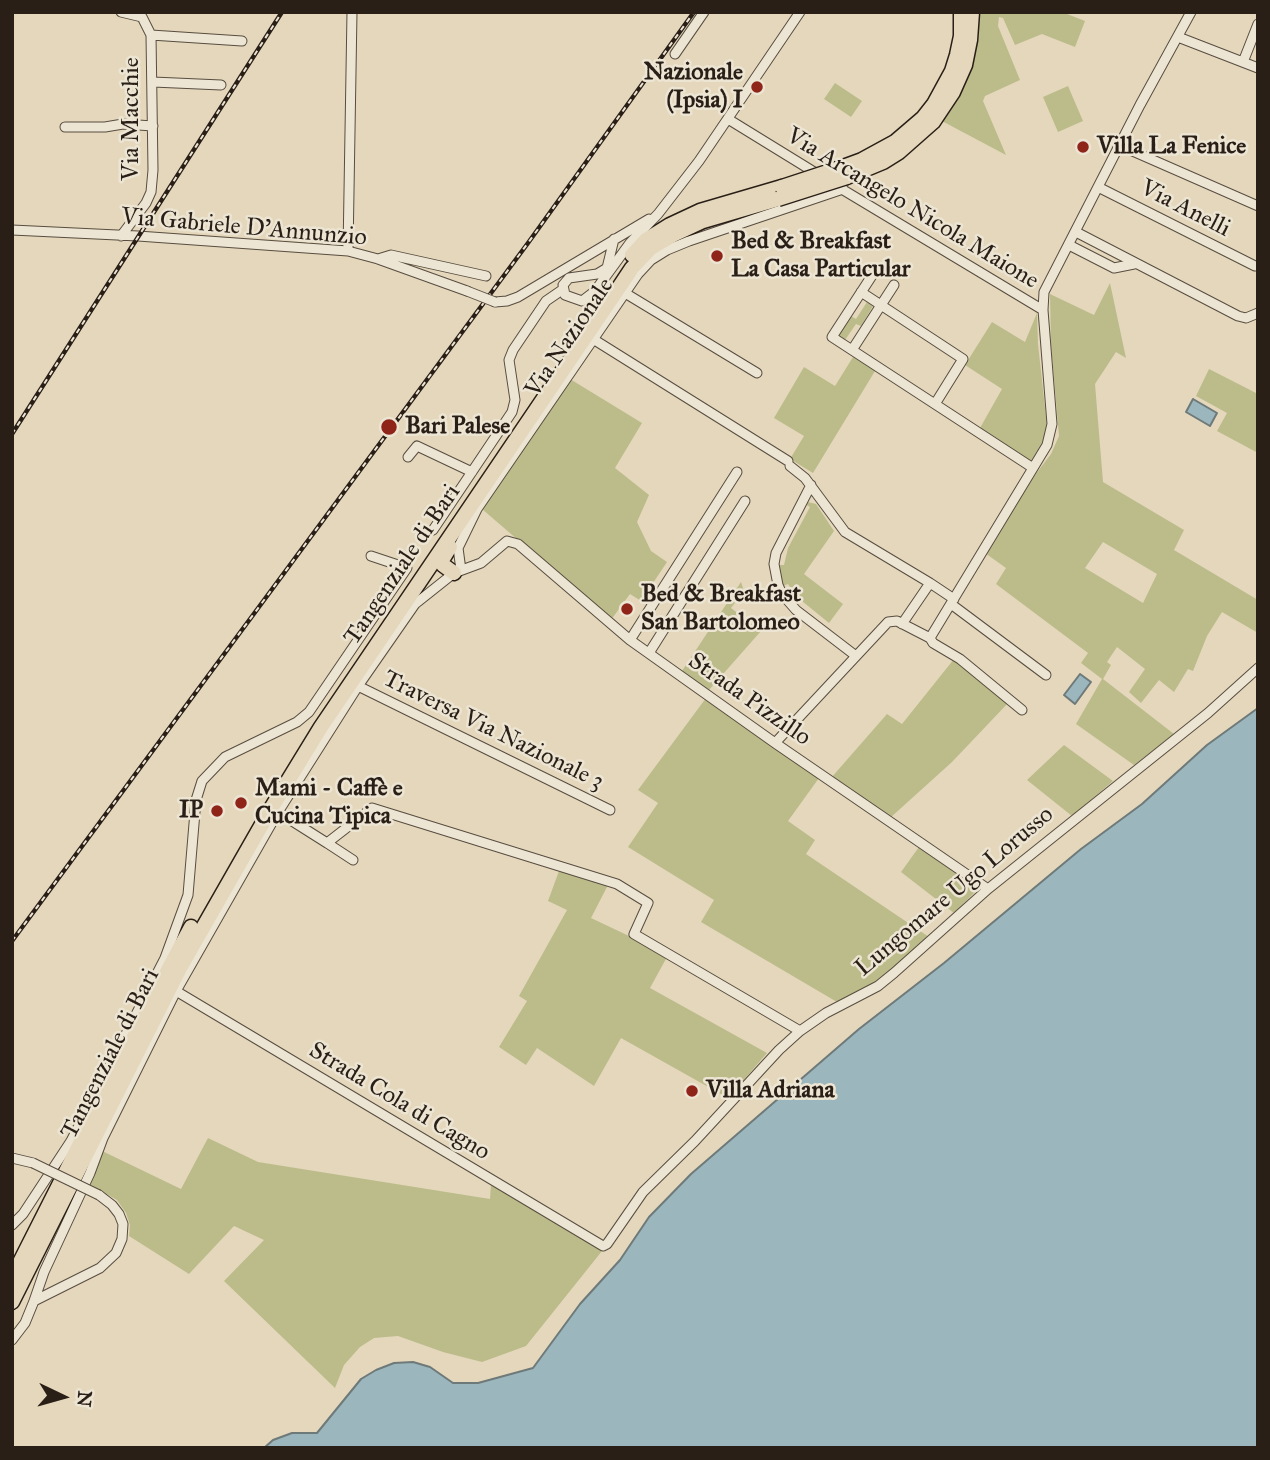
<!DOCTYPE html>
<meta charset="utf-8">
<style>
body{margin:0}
#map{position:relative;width:1270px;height:1460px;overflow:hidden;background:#e4d7bb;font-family:"IM FELL Great Primer",serif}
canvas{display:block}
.frame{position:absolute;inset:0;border:14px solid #2a1f17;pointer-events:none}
.north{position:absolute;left:28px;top:1362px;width:70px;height:70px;-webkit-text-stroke:5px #ede5d3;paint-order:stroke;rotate:95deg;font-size:19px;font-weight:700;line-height:28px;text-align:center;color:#2a1f17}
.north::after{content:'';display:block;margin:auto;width:24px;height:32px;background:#2a1f17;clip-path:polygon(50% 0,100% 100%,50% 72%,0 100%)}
</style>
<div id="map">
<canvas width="1270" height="1460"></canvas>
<div class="frame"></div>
<div class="north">N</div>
</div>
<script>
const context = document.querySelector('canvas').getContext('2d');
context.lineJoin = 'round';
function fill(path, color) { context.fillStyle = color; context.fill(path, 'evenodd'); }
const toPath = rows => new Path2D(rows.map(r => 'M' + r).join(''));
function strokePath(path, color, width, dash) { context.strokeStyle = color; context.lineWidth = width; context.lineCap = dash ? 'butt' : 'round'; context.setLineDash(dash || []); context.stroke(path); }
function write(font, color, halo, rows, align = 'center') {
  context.font = font + ' "IM FELL Great Primer",serif'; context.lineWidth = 5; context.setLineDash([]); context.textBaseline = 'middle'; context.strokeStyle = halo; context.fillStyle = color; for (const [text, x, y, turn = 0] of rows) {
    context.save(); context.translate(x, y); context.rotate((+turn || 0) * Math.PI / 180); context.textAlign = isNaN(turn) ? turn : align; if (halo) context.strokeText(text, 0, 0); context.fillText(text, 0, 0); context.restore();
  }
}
const green = toPath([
 [979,12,1062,12,1085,21,1075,47,1042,34,1015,45,1003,18,999,17,998,26,1020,80,985,96,983,101,1006,155,940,120,977,39],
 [835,83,862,101,851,117,824,99],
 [1068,86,1083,121,1058,132,1043,97],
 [1110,283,1126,358,1116,352,1095,384,1103,482,1184,530,1174,550,1258,600,1258,633,1222,612,1207,636,1193,671,1188,669,1174,692,1159,680,1141,703,1129,692,1145,669,1117,647,1107,662,1111,665,1103,679,1174,734,1134,765,1076,724,1102,679,1081,663,1088,653,996,584,1006,568,985,553,1025,488,1051,454,1059,436,1051,344,1050,294,1094,315],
 [1103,542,1157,574,1143,603,1085,568],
 [867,302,873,306,861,326,856,324,845,340,838,336,851,316,856,319],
 [1037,313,1038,344,1047,426,1045,440,1031,461,980,428,1002,389,965,365,992,322,1025,342],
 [853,357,875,371,813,473,790,459,804,436,774,418,804,367,835,386],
 [1209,369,1258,394,1258,453,1217,431,1227,413,1196,396],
 [570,379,642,423,615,468,649,495,637,522,651,551,667,562,641,601,630,594,611,620,482,509],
 [808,502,816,504,834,531,804,574,843,604,829,623,797,597,788,584,783,586,778,565,784,565,788,548,810,507,805,504],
 [741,582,744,591,731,608,761,631,709,690,682,671],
 [954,659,1009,702,952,762,890,818,831,778,887,714,902,724],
 [706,698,819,778,788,821,815,840,806,854,929,937,874,984,837,1002,701,922,714,900,628,847,658,803,638,790],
 [1064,745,1113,781,1072,816,1027,780],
 [919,847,979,888,954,913,901,872],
 [559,871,608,885,591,918,629,936,667,957,650,988,767,1053,728,1098,621,1038,594,1086,537,1048,526,1065,499,1047,527,1001,519,996,567,910,548,901],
 [208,1138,258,1162,490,1199,491,1184,602,1251,526,1346,482,1362,443,1352,398,1336,374,1338,360,1347,344,1365,335,1388,224,1281,264,1240,234,1226,189,1274,129,1236,130,1225,126,1213,117,1200,84,1181,98,1149,181,1189]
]);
const water = toPath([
 [1193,399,1217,413,1210,426,1186,412,1193,399],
 [1080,674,1091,682,1075,704,1064,695,1080,674],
 [1258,708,1258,1448,264,1448,273,1440,292,1433,317,1433,361,1379,376,1370,394,1363,413,1362,430,1367,453,1383,478,1383,533,1368,580,1304,620,1260,649,1217,691,1174,859,1029,944,963,1081,849,1142,804,1207,745,1258,708]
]);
const minor = toPath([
 [151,35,242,41],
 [1178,37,1258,68],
 [675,54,704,12],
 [1243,62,1258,24],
 [153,82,221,85],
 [728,119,819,175],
 [65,127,105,127,123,124,153,126],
 [1121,146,1258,206],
 [1098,187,1255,266],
 [840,188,1043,310],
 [12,230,138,236,348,251,378,259,467,291],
 [1076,232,1238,316,1246,318,1258,313],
 [121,236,146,203,151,192,153,170,151,35,142,17,121,12],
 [614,239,607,268,597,274,569,278,563,285,565,295,582,301,595,291,630,243,658,214,699,161,800,12],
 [1069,245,1114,268,1134,264],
 [348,251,352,12],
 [378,259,391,255,486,276],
 [873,274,832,337,1033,468],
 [861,292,963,359,935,404],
 [625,293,757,373],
 [495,302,507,301,518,297,649,219],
 [593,339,788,461],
 [852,350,894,285],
 [408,457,417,446,472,472],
 [790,466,805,478,845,532,930,583],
 [811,485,776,553,774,564,778,585,782,594,796,610,856,656],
 [433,530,512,412,515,400,509,360,513,350,546,301,562,290],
 [461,570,458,548,477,509,638,274,651,260,667,250,689,241,843,189],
 [951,604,1046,675],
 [902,624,930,583,954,599],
 [930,638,1047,445,1052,424,1043,310,1044,292,1140,105,1191,12],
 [630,640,737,472],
 [649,653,745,501],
 [358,686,610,810],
 [775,743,888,622,897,621,930,638,933,643,960,659,1022,710],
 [278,812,327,843,372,808,617,884,648,903,634,934,800,1031],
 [327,843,353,860],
 [176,991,603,1246,607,1244,643,1192,695,1141,779,1050,800,1031,826,1013,878,986,894,973,988,889,1208,713,1258,668],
 [12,1158,33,1163],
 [12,1225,23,1214,71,1141,165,958,188,895,196,800,202,781,225,757,297,722,309,712,407,568,371,556],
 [34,1301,100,1268,116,1253,122,1239,123,1224,119,1214,112,1205,99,1195],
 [12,1340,25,1323,34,1301,44,1272,90,1173,103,1138,176,991,278,812,358,686,415,604,454,573,481,563,507,541,518,544,630,640,775,743,988,889]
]);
const highway = toPath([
 [843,167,862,160,895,142,923,118,934,104,952,71,957,55,961,36,961,12],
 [847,177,883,162,899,152,933,122,953,92,965,65,970,40,972,12],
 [632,255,646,240,670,225,700,211,782,187],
 [450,547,442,560,443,565,454,573],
 [12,1278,170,966,191,927],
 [12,1302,180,968,272,807,321,727,618,289,632,268,651,248,673,235,703,221,778,199]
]);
const rail = toPath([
 [12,434,282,12],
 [12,941,528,243,694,12]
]);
const minorBridge = toPath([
 [467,291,495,302],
 [33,1163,99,1195]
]);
const highwayBridge = toPath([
 [782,187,843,167],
 [778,199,847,177]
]);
const markers = [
 [757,87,7,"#8f2418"],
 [1083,147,7,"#8f2418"],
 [717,256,7,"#8f2418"],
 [389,427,9,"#8f2418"],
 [627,609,7,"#8f2418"],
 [241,803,7,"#8f2418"],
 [217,811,7,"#8f2418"],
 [692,1091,7,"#8f2418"]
];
const poiNames = [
 ["Nazionale",743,73,"right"],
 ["(Ipsia) I",743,101,"right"],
 ["Villa La Fenice",1097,147],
 ["Bed & Breakfast",731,242],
 ["La Casa Particular",731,270],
 ["Bari Palese",405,427],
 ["Bed & Breakfast",641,595],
 ["San Bartolomeo",641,623],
 ["Mami - Caffè e",255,789],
 ["Cucina Tipica",255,817],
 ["IP",203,811,"right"],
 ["Villa Adriana",706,1091]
];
const streetNames = [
 ["Via Macchie",132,119,-90],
 ["Via Arcangelo Nicola Maione",912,209,31],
 ["Via Anelli",1185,209,27],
 ["Via Gabriele D'Annunzio",244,228,5],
 ["Via Nazionale",570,338,-56],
 ["Tangenziale di Bari",403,565,-56],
 ["Strada Pizzillo",749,700,35],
 ["Traversa Via Nazionale 3",493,731,26],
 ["Lungomare Ugo Lorusso",955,892,-40],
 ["Tangenziale di Bari",111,1054,-63],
 ["Strada Cola di Cagno",399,1102,31]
];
fill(green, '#bcbc8b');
fill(water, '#9bb6bc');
strokePath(water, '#6e7a7a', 2);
strokePath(minor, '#584d40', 11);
strokePath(highway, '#2a1f17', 17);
strokePath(minor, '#ede5d3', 9);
strokePath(highway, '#e4d7bb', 14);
strokePath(rail, '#2a1f17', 4.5);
strokePath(rail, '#ede5d3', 2, [5]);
strokePath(minorBridge, '#584d40', 11, []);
strokePath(highwayBridge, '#2a1f17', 17, []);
strokePath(minorBridge, '#ede5d3', 9);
strokePath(highwayBridge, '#e4d7bb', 14);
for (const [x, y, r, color] of markers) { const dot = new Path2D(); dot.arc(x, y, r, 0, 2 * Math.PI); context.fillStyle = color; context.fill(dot); strokePath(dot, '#ede5d3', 2.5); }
write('bold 24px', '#2a1f17', '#ede5d3', poiNames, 'left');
write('24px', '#2a1f17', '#ede5d3', streetNames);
</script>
